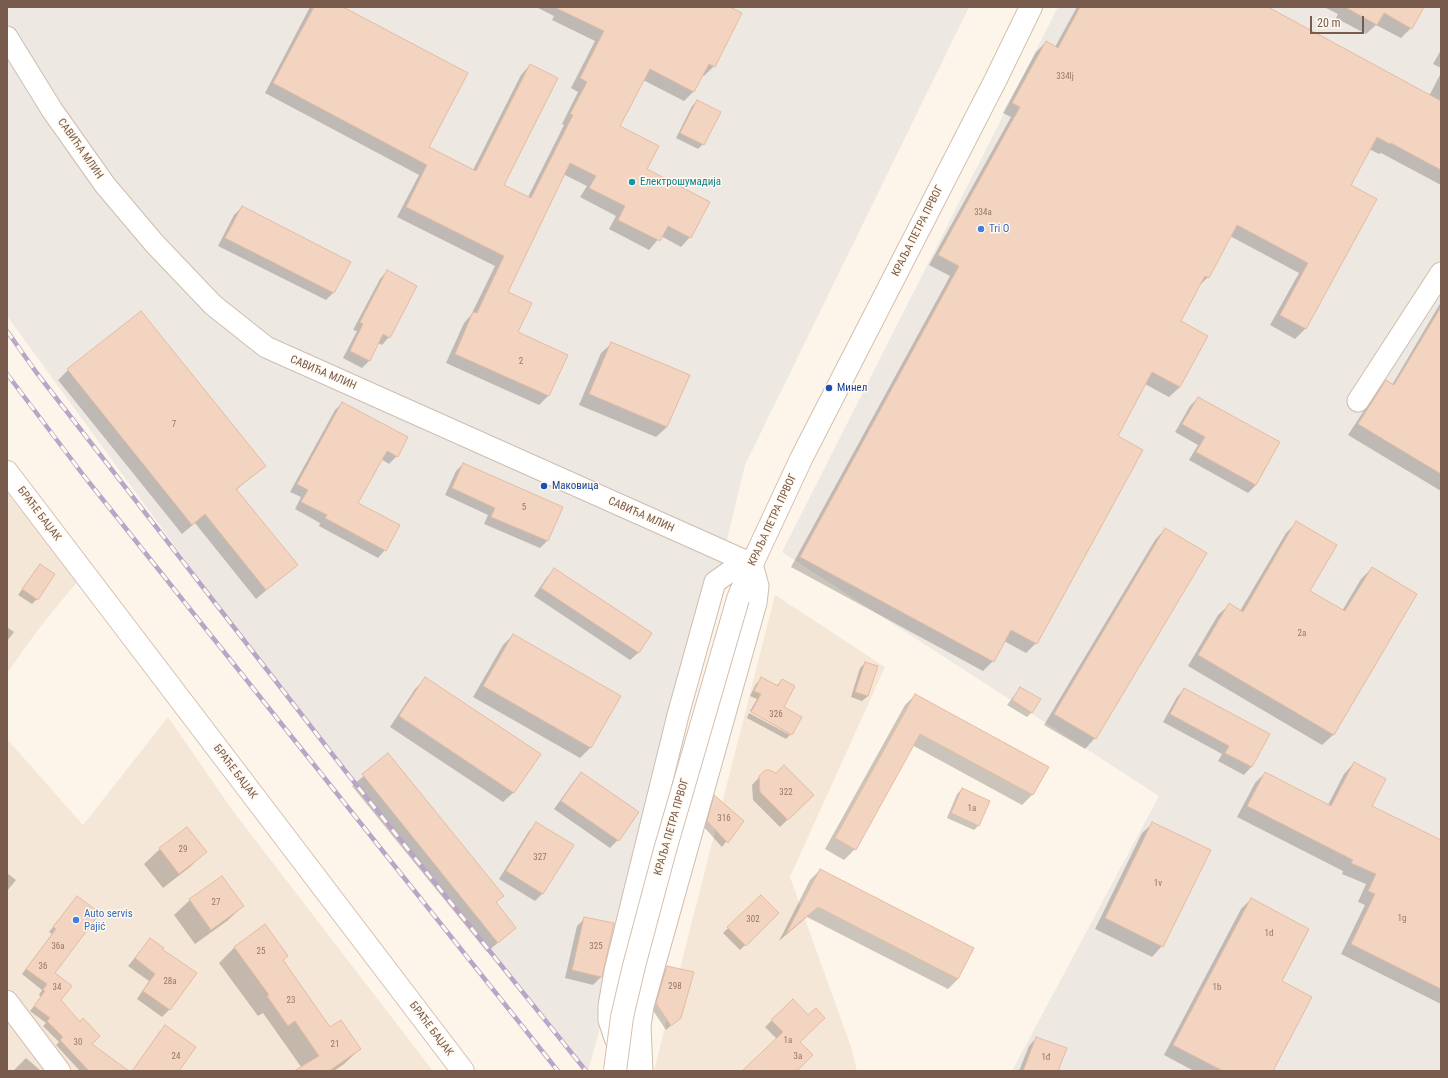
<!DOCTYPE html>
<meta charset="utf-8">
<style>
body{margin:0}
#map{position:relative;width:1448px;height:1078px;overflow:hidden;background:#fdf5e9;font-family:"Roboto Condensed",sans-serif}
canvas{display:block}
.frame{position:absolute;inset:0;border:8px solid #785b4c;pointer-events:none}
.scale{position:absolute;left:1310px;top:16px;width:54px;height:18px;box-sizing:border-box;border:2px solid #785b4c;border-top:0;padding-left:5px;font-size:12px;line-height:14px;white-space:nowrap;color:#785b4c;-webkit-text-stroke:3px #fff9f0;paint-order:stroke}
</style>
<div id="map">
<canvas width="1448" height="1078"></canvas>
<div class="frame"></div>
<div class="scale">20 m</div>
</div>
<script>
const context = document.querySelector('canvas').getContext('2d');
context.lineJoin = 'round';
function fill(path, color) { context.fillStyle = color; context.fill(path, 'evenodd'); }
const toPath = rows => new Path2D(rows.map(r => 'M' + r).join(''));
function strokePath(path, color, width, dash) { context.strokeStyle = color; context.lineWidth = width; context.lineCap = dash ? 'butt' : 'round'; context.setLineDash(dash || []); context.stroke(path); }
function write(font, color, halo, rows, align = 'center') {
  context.font = font + ' "Roboto Condensed",sans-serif'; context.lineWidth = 3; context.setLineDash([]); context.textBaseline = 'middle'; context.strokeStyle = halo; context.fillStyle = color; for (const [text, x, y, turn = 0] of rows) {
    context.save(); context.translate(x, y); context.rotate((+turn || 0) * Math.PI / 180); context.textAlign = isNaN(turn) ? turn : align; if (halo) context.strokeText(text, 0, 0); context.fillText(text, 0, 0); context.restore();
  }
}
const residential = toPath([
 [7,492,77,582,37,631,7,673],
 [775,595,885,667,790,877,851,1047,857,1071,654,1071],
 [168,717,233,811,433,1071,7,1071,7,739,83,825]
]);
const industrial = toPath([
 [7,7,969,7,745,465,665,795,588,1071,584,1071,239,634,7,316],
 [1058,7,1441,7,1441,1071,1012,1071,1159,796,782,552]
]);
const shadow = toPath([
 [310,7,341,7,428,147,473,170,521,75,530,65,502,185,528,197,564,125,562,124,578,92,571,88,595,41,552,20,554,16,536,7,732,7,714,66,704,76,702,75,694,91,684,101,643,80,619,126,690,237,681,247,661,236,649,250,609,229,616,216,580,197,587,186,563,174,507,292,517,333,548,396,539,405,446,363,464,323,471,315,495,266,397,217,419,175,265,93],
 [1077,7,1266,7,1429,96,1441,73,1441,185,1381,153,1379,154,1369,149,1349,185,1375,199,1305,329,1295,339,1270,325,1299,273,1230,236,1208,277,1198,287,1179,321,1180,387,1169,397,1145,384,1116,436,1036,643,1026,653,1004,641,993,661,983,671,791,567,950,276,929,265,1011,117,1003,113,1036,52,1046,42,1055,47],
 [1324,7,1423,7,1411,28,1401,38,1376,25,1366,34,1336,18,1338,14],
 [1441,50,1441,68,1433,64],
 [697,101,703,144,698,149,676,138,692,106],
 [242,207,349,262,333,293,326,300,218,246,234,215],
 [387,271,389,337,382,345,378,343,369,361,362,368,343,358,357,331,353,330,380,279],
 [1441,302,1441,491,1348,435,1376,392,1386,381,1392,385],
 [612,343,689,375,667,427,656,437,579,405,601,353],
 [68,370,264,466,236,490,296,565,256,599,195,523,182,534,58,380],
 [1198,398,1279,443,1256,485,1248,493,1189,460,1198,445,1175,432,1190,406],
 [342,403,397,456,389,464,381,459,357,503,385,550,378,558,319,526,320,523,295,509,301,497,290,492,335,410],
 [463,464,561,507,547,541,540,548,484,524,488,515,445,495,456,471],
 [1297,522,1309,591,1342,611,1361,579,1372,568,1416,594,1333,735,1322,745,1188,666,1218,615,1229,605,1240,611,1286,533],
 [1165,529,1095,738,1085,749,1044,725,1155,540],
 [40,565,37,599,32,604,18,595],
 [554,570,651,634,638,653,630,660,534,596,547,577],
 [7,627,14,632,7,641],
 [513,635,620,696,590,748,580,758,473,697,503,645],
 [865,663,868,696,862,701,851,697,860,668],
 [426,678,514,792,503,802,390,727,415,689],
 [761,679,776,686,782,680,783,708,800,717,791,735,750,711,757,699,750,696,756,684],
 [1020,688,1032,712,1027,717,1007,705],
 [1184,689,1269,734,1251,767,1244,775,1218,761,1222,754,1163,722,1177,697],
 [915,695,1047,767,1032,795,1022,805,912,745,855,849,844,860,825,849,905,705],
 [749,713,790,735,786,739,747,718],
 [388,755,503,896,495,903,515,928,487,952,352,786],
 [1354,763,1371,807,1441,841,1441,1004,1341,954,1365,905,1358,902,1366,884,1342,874,1343,871,1237,817,1255,783,1265,773,1328,805,1344,774],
 [765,771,813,795,780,827,753,800,752,785],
 [581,773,618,840,610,848,554,809,574,781],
 [962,789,979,825,974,830,947,818,957,794],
 [715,797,742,821,722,847,703,826,710,802],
 [1153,823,1162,946,1152,957,1095,929,1142,833],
 [536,824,543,893,535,901,499,879,529,831],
 [187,828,205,852,190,867,163,888,144,864,160,849],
 [820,870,958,979,948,989,807,917,779,941,810,880],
 [7,873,16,880,7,891],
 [761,896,778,913,740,950,723,933],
 [77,897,54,973,60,1000,91,1044,128,1071,80,1071,56,1045,59,1042,43,1026,46,1023,30,1011,41,997,39,995,42,990,22,974,52,934,49,932],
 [1251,899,1280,981,1272,1071,1194,1071,1164,1055,1241,909],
 [190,900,243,906,227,921,195,944,174,915],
 [585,918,601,977,593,985,565,978,577,926],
 [265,926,287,956,282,961,330,1029,360,1049,344,1064,334,1071,304,1071,263,1013,258,1016,219,963,234,948],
 [150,939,161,950,170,1009,162,1017,137,999,149,981,128,966],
 [667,967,675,1022,666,1030,652,1009,662,972],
 [793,1000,799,1042,795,1071,744,1071,777,1039,765,1027],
 [165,1027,177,1071,132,1071,160,1031],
 [1036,1038,1058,1069,1063,1071,1019,1071,1029,1046],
 [26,1058,40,1070,39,1071,13,1071]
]);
const building = toPath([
 [314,7,343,7,468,73,429,147,476,171,530,64,558,78,504,185,531,198,573,115,570,114,587,82,580,78,604,31,554,7,730,7,742,13,715,67,709,64,694,92,650,69,620,126,659,146,647,169,710,202,691,238,668,226,660,241,618,220,625,206,589,188,596,176,570,163,508,292,532,303,518,332,568,355,549,396,455,354,473,312,477,313,504,256,406,207,427,165,273,83,314,7],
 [1080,7,1268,7,1441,101,1441,170,1391,143,1390,144,1377,137,1351,185,1377,199,1306,329,1280,315,1308,263,1237,225,1209,278,1205,276,1181,321,1208,336,1180,387,1152,372,1118,436,1143,450,1037,644,1011,630,994,662,800,557,959,266,938,255,1020,107,1012,103,1046,41,1058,48,1080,7],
 [1345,7,1424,7,1412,29,1384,13,1377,25,1345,7],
 [697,100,721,112,704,145,680,133,697,100],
 [242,206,351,262,334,293,225,238,242,206],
 [387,270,417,286,390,338,383,334,370,361,350,351,363,324,360,322,387,270],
 [1441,307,1441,474,1358,424,1386,380,1394,385,1441,307],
 [141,311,266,466,236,489,298,565,266,590,205,514,192,525,67,369,141,311],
 [611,342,690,375,667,427,589,394,611,342],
 [1198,397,1280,442,1256,485,1196,452,1205,437,1182,424,1198,397],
 [342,402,408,437,398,457,387,451,358,503,400,525,386,551,325,518,327,515,301,502,308,490,297,484,342,402],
 [463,463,563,507,548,541,491,517,495,508,452,488,463,463],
 [1296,521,1337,545,1310,591,1345,611,1372,567,1417,594,1334,735,1198,655,1229,603,1243,612,1296,521],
 [1165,528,1207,553,1096,739,1054,714,1165,528],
 [40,564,55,574,38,600,22,589,40,564],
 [554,568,652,633,639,653,541,588,554,568],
 [513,634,621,696,591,748,483,686,513,634],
 [865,662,878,666,868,696,855,692,865,662],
 [425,677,541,754,514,793,399,716,425,677],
 [761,677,778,686,782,679,795,686,784,707,802,717,792,735,751,712,761,694,754,691,761,677],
 [1020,687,1041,699,1032,713,1012,700,1020,687],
 [1184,688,1270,734,1252,767,1225,753,1229,746,1170,714,1184,688],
 [915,694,1049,767,1033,795,920,734,856,850,835,838,915,694],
 [388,753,504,896,496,902,516,928,498,943,362,774,388,753],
 [1354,762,1386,779,1372,806,1441,840,1441,989,1351,944,1375,894,1368,891,1376,874,1351,863,1353,860,1247,806,1265,772,1331,806,1354,762],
 [784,765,814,795,788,820,760,792,759,776,765,770,769,770,776,773,784,765],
 [581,772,639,812,619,841,561,801,581,772],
 [962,788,990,801,979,826,951,813,962,788],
 [714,795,744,821,728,843,707,821,714,795],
 [536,822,574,845,543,894,506,871,536,822],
 [1152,822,1211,850,1163,947,1105,918,1152,822],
 [187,827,207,852,179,874,159,848,187,827],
 [820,869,974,948,958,979,818,907,786,934,820,869],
 [222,876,244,906,211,930,189,899,222,876],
 [761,895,779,913,746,946,727,927,761,895],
 [77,896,100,913,55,973,72,986,61,1000,80,1022,83,1018,100,1036,92,1044,129,1071,89,1071,60,1040,63,1037,47,1021,50,1018,34,1006,45,991,43,990,47,984,26,969,56,929,53,927,77,896],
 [1251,898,1309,929,1282,981,1312,997,1273,1071,1223,1071,1173,1045,1251,898],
 [584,917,614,923,602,977,572,970,584,917],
 [265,924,288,956,283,960,330,1027,341,1020,361,1049,329,1071,294,1071,319,1056,295,1021,288,1026,267,996,269,995,234,947,265,924],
 [150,938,164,948,162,949,197,973,170,1010,143,991,155,974,135,958,150,938],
 [667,966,694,972,681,1018,671,1026,656,1003,667,966],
 [793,999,808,1015,816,1008,825,1018,800,1042,813,1055,797,1071,742,1071,783,1032,771,1020,793,999],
 [165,1025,196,1047,179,1071,132,1071,165,1025],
 [1036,1037,1067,1048,1058,1071,1023,1071,1036,1037]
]);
const street = toPath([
 [7,37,52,110,105,185,154,243,213,305,266,347,752,564],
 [1358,401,1441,273],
 [632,1071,615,1038,609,1020,609,1006,615,971,678,715,715,582,735,568,752,564],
 [642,1071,640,1026,643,1006,756,603,758,586,752,564]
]);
const secondary = toPath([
 [7,472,463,1071],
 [738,599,752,564,802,457,995,81,1031,7],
 [7,1002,59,1071]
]);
const rail = toPath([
 [7,331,36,372,350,777,586,1071],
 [7,374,84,476,558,1071]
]);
const secondaryBridge = toPath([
 [615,1071,622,1017,634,966,665,850,738,599]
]);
const markers = [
 [632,182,4,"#0f9aa8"],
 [981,229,4,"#3f7fe0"],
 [829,388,4,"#1a4fb4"],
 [544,486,4,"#1a4fb4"],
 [76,920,4,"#3f7fe0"]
];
const numberNames = [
 ["334lj",1065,77],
 ["334a",983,213],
 ["2",521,362],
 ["7",174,425],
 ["5",524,508],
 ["2a",1302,634],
 ["326",776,715],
 ["322",786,793],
 ["1a",972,809],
 ["316",724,819],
 ["29",183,850],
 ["327",540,858],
 ["1v",1158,884],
 ["27",216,903],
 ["1g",1402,919],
 ["302",753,920],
 ["1d",1269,934],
 ["36a",58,947],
 ["325",596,947],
 ["25",261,952],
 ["36",43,967],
 ["28a",170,982],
 ["298",675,987],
 ["34",57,988],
 ["1b",1217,988],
 ["23",291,1001],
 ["1a",788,1041],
 ["30",78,1043],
 ["21",335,1045],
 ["24",176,1057],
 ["3a",798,1057],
 ["1đ",1046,1058]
];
const streetNames = [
 ["САВИЋА МЛИН",80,149,55],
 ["КРАЉА ПЕТРА ПРВОГ",918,231,-63],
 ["САВИЋА МЛИН",323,373,23],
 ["БРАЋЕ БАЏАК",39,514,53],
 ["САВИЋА МЛИН",641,515,24],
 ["КРАЉА ПЕТРА ПРВОГ",773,520,-65],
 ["БРАЋЕ БАЏАК",235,772,53],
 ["КРАЉА ПЕТРА ПРВОГ",672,827,-74],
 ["БРАЋЕ БАЏАК",431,1029,53]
];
const cultureNames = [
 ["Електрошумадија",640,182]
];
const shopNames = [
 ["Tri O",989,229],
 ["Auto servis",84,914],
 ["Pajić",84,927]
];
const transitNames = [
 ["Минел",837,388],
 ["Маковица",552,486]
];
fill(residential, '#f5e7d7');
fill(industrial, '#eee8e2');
fill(shadow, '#0003');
fill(building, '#f3d4c0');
strokePath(building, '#e6bba0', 1);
strokePath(street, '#cfbdae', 23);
strokePath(secondary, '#d5bfae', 24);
strokePath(street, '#fff', 21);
strokePath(secondary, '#fff', 22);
strokePath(rail, '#b8a6c8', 4.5);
strokePath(rail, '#fff9f0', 3, [9]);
strokePath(secondaryBridge, '#d5bfae', 24, []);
strokePath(secondaryBridge, '#fff', 22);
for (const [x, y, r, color] of markers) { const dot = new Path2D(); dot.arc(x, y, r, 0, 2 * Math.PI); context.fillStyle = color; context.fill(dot); strokePath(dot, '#fff9f0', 1.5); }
write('9px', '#977969', null, numberNames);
write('11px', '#785b4c', '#fff9f0', streetNames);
write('11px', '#0d838f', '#fff9f0', cultureNames, 'left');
write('11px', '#366cbe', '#fff9f0', shopNames, 'left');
write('11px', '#164399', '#fff9f0', transitNames, 'left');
</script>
